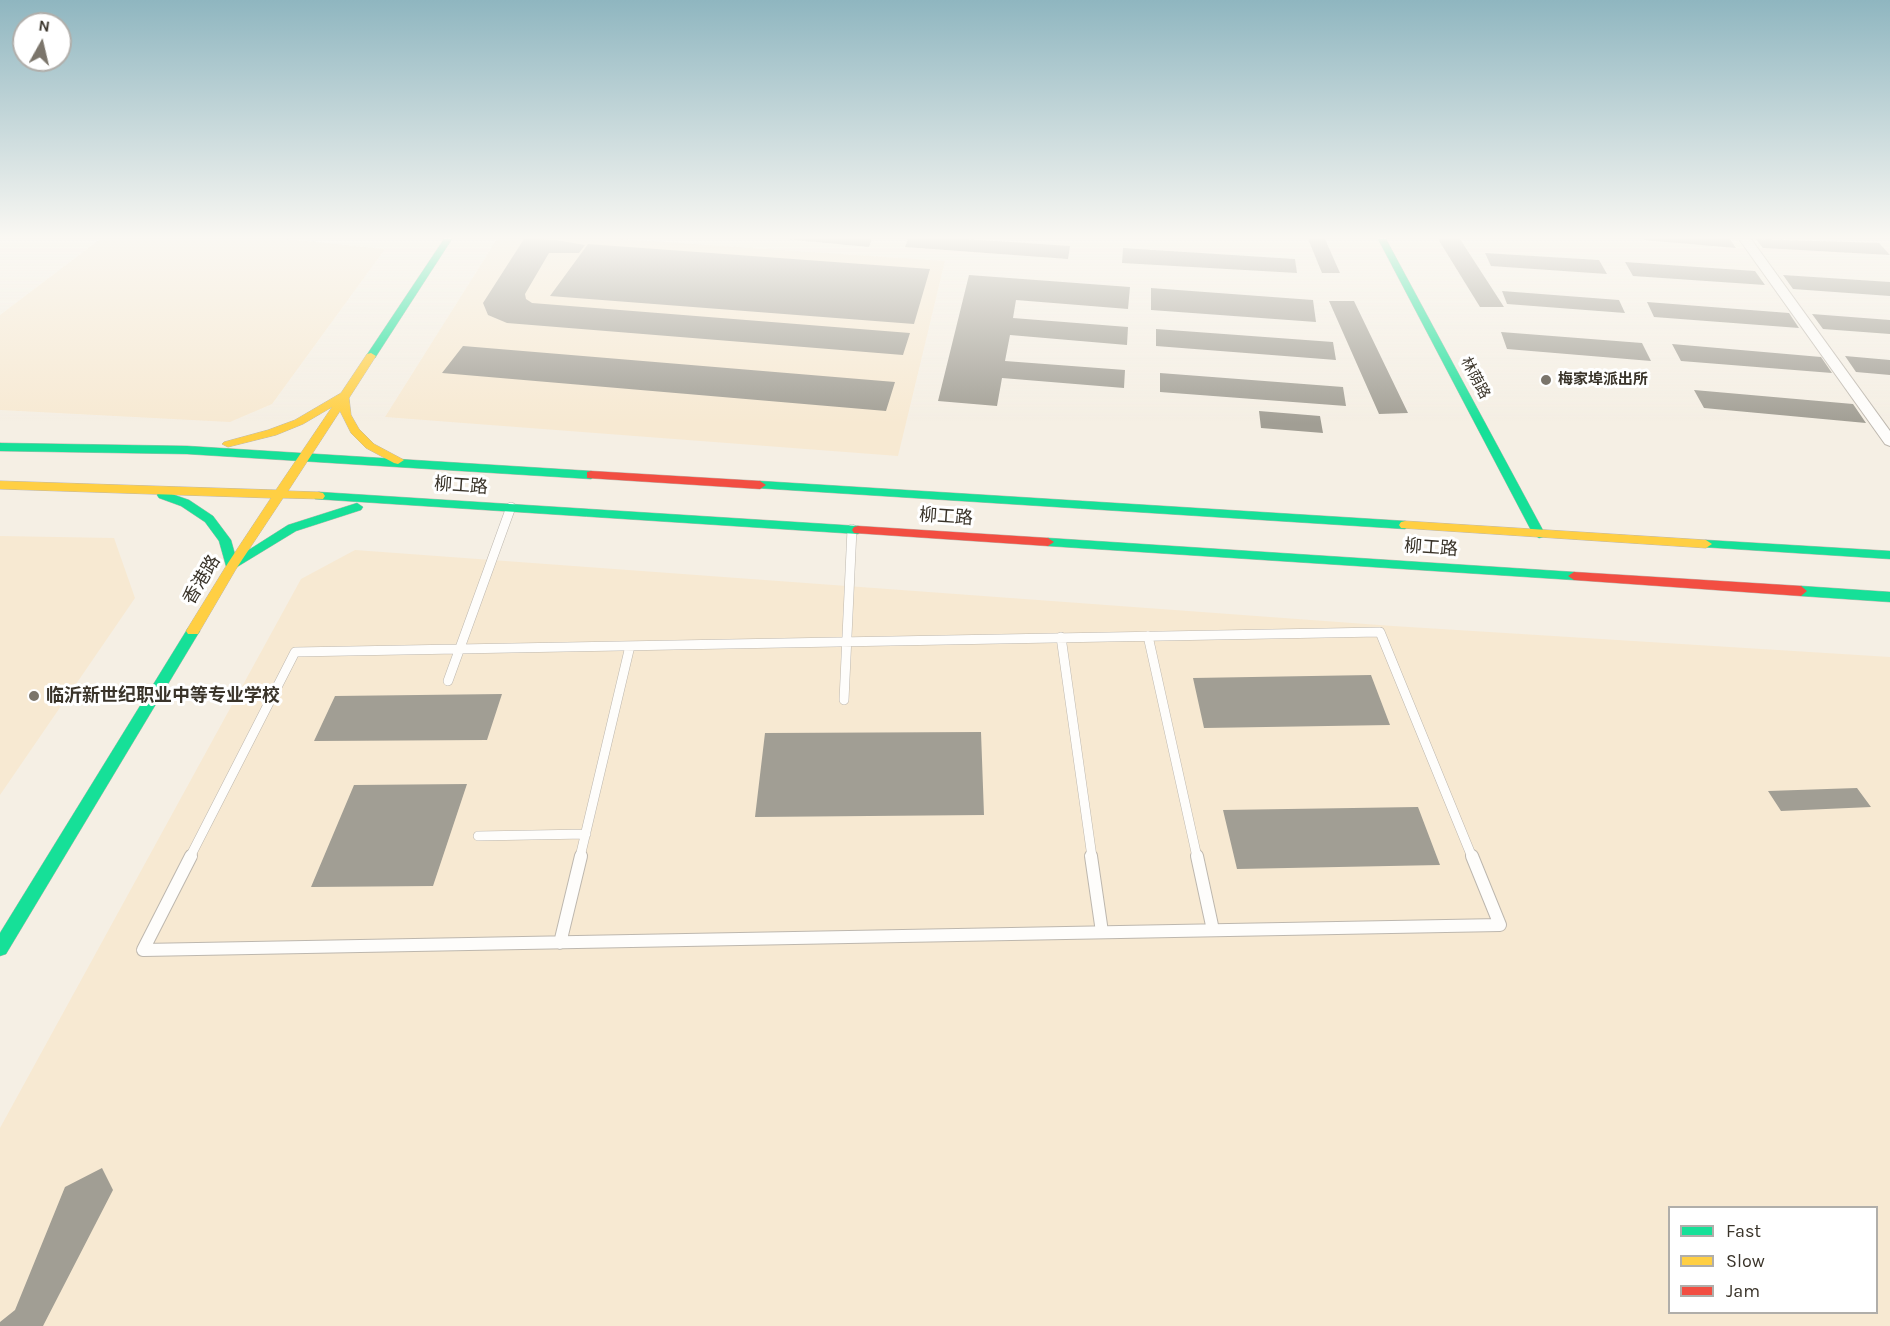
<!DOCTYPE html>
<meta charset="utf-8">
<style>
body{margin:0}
#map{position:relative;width:1890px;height:1326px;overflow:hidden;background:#f5efe4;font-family:Karla,sans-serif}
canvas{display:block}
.legend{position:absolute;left:1668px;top:1206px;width:210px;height:108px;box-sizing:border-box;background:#fff;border:2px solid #b0aeaa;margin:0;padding:8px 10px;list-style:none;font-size:18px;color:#3a342a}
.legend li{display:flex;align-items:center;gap:12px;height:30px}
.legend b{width:30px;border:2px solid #b0aeaa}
.north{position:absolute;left:12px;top:12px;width:60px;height:60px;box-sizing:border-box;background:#fff;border:2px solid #b0aeaa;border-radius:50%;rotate:8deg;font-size:16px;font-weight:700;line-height:24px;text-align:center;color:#3a342a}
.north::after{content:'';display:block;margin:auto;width:21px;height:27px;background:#7b756b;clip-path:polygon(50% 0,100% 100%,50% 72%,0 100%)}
</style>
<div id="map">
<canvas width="1890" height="1326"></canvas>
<ul class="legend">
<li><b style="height:8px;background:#16e098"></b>Fast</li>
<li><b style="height:8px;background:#ffcf43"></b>Slow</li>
<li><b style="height:8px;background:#f24e42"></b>Jam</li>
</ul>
<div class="north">N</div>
</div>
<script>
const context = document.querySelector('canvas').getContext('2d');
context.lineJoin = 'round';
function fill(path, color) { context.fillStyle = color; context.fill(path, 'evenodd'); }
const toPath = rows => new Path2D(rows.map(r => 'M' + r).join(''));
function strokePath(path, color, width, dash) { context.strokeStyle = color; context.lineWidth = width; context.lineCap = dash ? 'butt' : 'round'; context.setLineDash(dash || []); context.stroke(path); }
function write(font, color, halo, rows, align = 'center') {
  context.font = font + ' Karla,"Noto Sans SC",sans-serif'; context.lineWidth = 6; context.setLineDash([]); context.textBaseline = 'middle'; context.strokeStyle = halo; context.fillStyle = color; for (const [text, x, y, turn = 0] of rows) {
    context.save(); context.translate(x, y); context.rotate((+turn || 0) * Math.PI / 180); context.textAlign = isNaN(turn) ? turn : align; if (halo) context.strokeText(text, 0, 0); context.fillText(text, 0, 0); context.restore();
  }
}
const built = toPath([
 [100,239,286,239,385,249,272,404,230,422,0,410,0,315],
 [497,239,620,239,945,261,898,456,385,417],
 [0,536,114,538,135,598,0,795],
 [355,550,1393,626,1890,657,1890,1326,0,1326,0,1128,301,579],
 [1670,1208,1876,1208,1876,1312,1670,1312]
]);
const building = toPath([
 [524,239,556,240,585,245,579,253,549,253,525,294,526,299,532,303,910,333,903,355,507,323,488,315,483,303],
 [785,239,872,239,869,247],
 [908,239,966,239,1070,246,1068,259,905,247],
 [1308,239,1325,239,1340,273,1322,273],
 [1438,239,1460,239,1504,307,1480,307],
 [1644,239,1730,239,1736,248,1644,240],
 [1756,239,1879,243,1890,255,1763,248],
 [588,244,930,269,914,324,550,296],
 [1123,248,1295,259,1297,273,1122,263],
 [1485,253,1599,260,1607,274,1491,266],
 [1625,262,1755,271,1765,285,1633,276],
 [969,275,1130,287,1128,309,1016,300,1013,318,1128,327,1127,345,1010,335,1005,361,1125,370,1124,388,1002,378,997,406,938,401],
 [1783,275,1890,282,1890,296,1793,289],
 [1151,288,1313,300,1316,322,1151,310],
 [1502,291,1619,300,1625,313,1507,304],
 [1329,301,1354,301,1408,413,1379,414],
 [1647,302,1789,313,1799,328,1654,317],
 [1812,314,1890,320,1890,334,1823,329],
 [1156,329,1333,342,1336,360,1156,346],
 [1501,332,1642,343,1651,361,1507,349],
 [1672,344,1821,357,1832,373,1681,361],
 [463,346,895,382,886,411,442,373],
 [1845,356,1890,360,1890,375,1856,372],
 [1160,373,1343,387,1346,406,1160,392],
 [1694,390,1853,404,1866,423,1704,408],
 [1259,411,1320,416,1323,433,1261,428],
 [1371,675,1390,725,1204,728,1193,678],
 [502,694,487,740,314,741,335,696],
 [981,732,984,815,755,817,765,733],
 [467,784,433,886,311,887,354,785],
 [1857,788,1871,807,1781,811,1768,791],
 [1418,807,1440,865,1237,869,1223,810],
 [102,1168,113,1190,43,1326,0,1326,0,1322,15,1310,65,1187]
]);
const laneFar1 = toPath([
 [1148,636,1197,857],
 [1061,637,1092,857],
 [448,681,511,507],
 [844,700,852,529],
 [478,836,586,834],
 [190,857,295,652,1380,632,1472,857],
 [580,857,630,646]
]);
const lane = toPath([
 [191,856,143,950,1500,925,1472,856],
 [1091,856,1102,932],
 [1197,856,1213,930],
 [560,943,581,856]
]);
const street = toPath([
 [1739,239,1751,239,1890,431,1890,446,1885,444,1739,239]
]);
const fast = toPath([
 [444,239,452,239,375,358,367,358,366,356,444,239],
 [1378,239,1386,239,1545,534,1543,537,1539,538,1533,534,1378,239],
 [0,443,187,446,591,471,597,475,591,479,187,454,0,451,0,443],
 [760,481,1405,521,1411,525,1405,529,756,488,754,485,756,482,760,481],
 [163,491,189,500,213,516,231,540,236,558,288,525,357,503,363,507,361,510,296,531,232,570,226,566,219,541,205,522,181,506,159,498,157,495,159,492,163,491],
 [319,492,858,526,864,530,858,534,315,499,313,496,315,493,319,492],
 [1048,538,1574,572,1580,576,1574,580,1048,546,1042,542,1048,538],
 [1706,540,1890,551,1890,559,1702,547,1700,544,1702,541,1706,540],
 [1801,586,1890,592,1890,602,1801,596,1795,591,1801,586],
 [193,626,198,628,200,631,198,634,6,954,0,956,0,933,188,628,193,626]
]);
const slow = toPath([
 [371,353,376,356,349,398,351,415,359,429,374,444,404,460,398,464,394,463,366,448,351,433,340,411,288,491,319,492,323,493,325,496,323,499,283,498,236,569,198,634,188,634,186,631,228,563,271,498,0,489,0,481,276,490,332,407,303,424,276,435,228,447,222,444,224,442,268,430,295,420,341,393,367,354,371,353],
 [1405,521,1706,540,1712,544,1706,548,1401,528,1399,525,1401,522,1405,521]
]);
const jam = toPath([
 [591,471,760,481,766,485,760,489,587,478,587,472,591,471],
 [858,526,1048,538,1054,542,1048,546,854,533,852,530,854,527,858,526],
 [1574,572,1801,586,1807,591,1801,596,1574,580,1568,576,1574,572]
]);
const markers = [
 [1546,380,6,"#7b756b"],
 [34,696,6,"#7b756b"]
];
const farStreetnames = [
 ["林荫路",1475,378,62]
];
const farPoinames = [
 ["梅家埠派出所",1558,380]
];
const streetNames = [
 ["柳工路",461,486,4],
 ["柳工路",946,517,4],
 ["柳工路",1431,548,4],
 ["香港路",202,580,-59]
];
const poiNames = [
 ["临沂新世纪职业中等专业学校",46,696]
];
fill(built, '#f7e9d2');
fill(building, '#a19e94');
strokePath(laneFar1, '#bdb7ae', 10);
strokePath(lane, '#bdb7ae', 14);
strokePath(street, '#bdb7ae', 2);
strokePath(fast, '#bdb7ae', 1);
strokePath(slow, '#bdb7ae', 1);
strokePath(jam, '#bdb7ae', 1);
strokePath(laneFar1, '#fefdfb', 9);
strokePath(lane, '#fefdfb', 12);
fill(street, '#fefdfb');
fill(fast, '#16e098');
fill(slow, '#ffcf43');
fill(jam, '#f24e42');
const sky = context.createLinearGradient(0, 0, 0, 424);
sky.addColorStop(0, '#8fb6c0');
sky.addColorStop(0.56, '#faf8f3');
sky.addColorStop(1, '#faf8f300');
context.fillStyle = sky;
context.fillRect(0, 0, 1890, 424);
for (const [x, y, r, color] of markers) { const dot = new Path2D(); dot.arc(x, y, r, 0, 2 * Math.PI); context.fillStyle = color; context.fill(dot); strokePath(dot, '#fff', 2); }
write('15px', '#3a342a', '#fff', farStreetnames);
write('bold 15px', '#3a342a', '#fff', farPoinames, 'left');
write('18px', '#3a342a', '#fff', streetNames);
write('bold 18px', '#3a342a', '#fff', poiNames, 'left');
</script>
